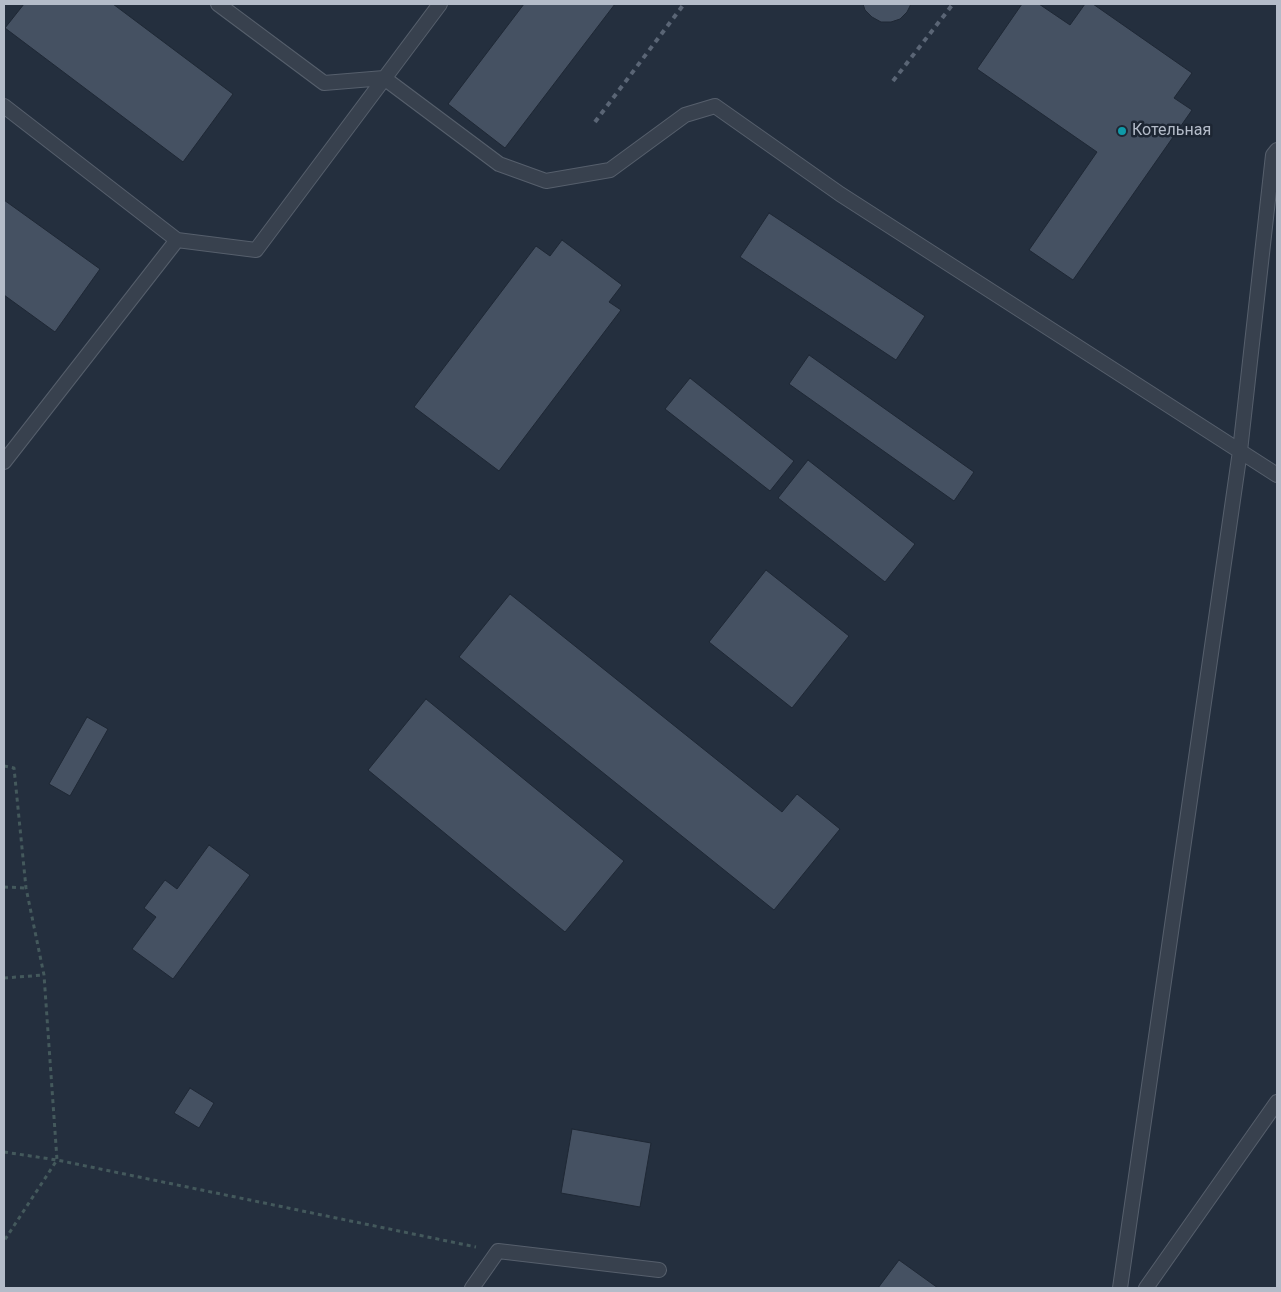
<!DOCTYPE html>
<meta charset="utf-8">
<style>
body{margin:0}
#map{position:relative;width:1281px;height:1292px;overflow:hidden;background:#242f3e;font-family:Roboto,sans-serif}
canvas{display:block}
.frame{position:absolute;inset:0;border:5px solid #b4bcc9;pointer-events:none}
</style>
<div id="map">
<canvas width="1281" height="1292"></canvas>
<div class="frame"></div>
</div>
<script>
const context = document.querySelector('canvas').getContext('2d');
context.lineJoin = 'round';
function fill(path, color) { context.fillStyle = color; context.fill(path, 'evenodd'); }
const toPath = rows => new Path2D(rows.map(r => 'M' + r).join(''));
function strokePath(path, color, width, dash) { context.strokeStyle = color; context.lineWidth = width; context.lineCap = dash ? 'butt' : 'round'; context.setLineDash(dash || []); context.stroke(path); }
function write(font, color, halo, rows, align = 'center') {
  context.font = font + ' Roboto,sans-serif'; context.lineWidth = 5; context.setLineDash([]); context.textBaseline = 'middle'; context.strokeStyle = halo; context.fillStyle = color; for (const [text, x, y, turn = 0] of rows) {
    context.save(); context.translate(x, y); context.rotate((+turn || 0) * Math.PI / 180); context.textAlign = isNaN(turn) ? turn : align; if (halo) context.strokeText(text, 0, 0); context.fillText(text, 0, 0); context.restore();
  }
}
const building = toPath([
 [24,4,113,4,233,94,183,162,5,28,24,4],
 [524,4,615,4,505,148,448,104,524,4],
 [863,4,911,4,907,12,900,19,891,22,881,22,872,17,865,10,863,4],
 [1022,4,1039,4,1070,25,1085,4,1093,4,1192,73,1174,98,1192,110,1073,280,1029,250,1097,152,977,69,1022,4],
 [4,200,100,269,55,332,4,295,4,200],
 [769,213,925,316,896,360,740,257,769,213],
 [562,240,622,285,609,302,621,310,499,471,414,407,536,246,550,256,562,240],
 [809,355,974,472,954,501,789,384,809,355],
 [690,378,794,461,770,491,665,409,690,378],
 [808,460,915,544,885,582,778,498,808,460],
 [766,570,849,636,792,708,709,642,766,570],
 [510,594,782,812,797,794,840,829,774,910,459,657,510,594],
 [426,699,624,861,565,932,368,770,426,699],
 [87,717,108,729,70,796,49,784,87,717],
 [209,845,250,875,173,979,132,949,156,917,144,908,165,880,177,889,209,845],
 [190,1088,214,1103,199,1128,174,1113,190,1088],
 [572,1129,651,1143,640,1207,561,1193,572,1129],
 [899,1260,938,1288,878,1288,899,1260]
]);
const path = toPath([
 [4,766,14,768,26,888,44,975,57,1160,4,1241],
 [4,887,26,888],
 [4,978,44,975],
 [4,1152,57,1160,476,1247]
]);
const service = toPath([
 [218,4,324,83,384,78,499,164,546,181,610,170,685,115,715,106,840,194,1277,475],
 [4,106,177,240],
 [4,462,177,240,256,250,440,4],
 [472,1288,498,1251,659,1270],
 [1120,1288,1240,451,1273,155,1277,150],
 [1146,1288,1277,1102]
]);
const rail = toPath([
 [893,81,953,4],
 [595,122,684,4]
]);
const markers = [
 [1122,131,5,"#0f9aa8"]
];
const poiNames = [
 ["Котельная",1132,131]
];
fill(building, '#455162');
strokePath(building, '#1f2835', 1);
strokePath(service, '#565f6c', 16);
strokePath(path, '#44595c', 3, [4, 4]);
strokePath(service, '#38414e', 14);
strokePath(rail, '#5a6575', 4, [5, 5]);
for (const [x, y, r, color] of markers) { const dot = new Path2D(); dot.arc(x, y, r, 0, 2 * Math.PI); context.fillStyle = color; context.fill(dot); strokePath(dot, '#1d2633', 2); }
write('16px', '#b4bcc9', '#1d2633', poiNames, 'left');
</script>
